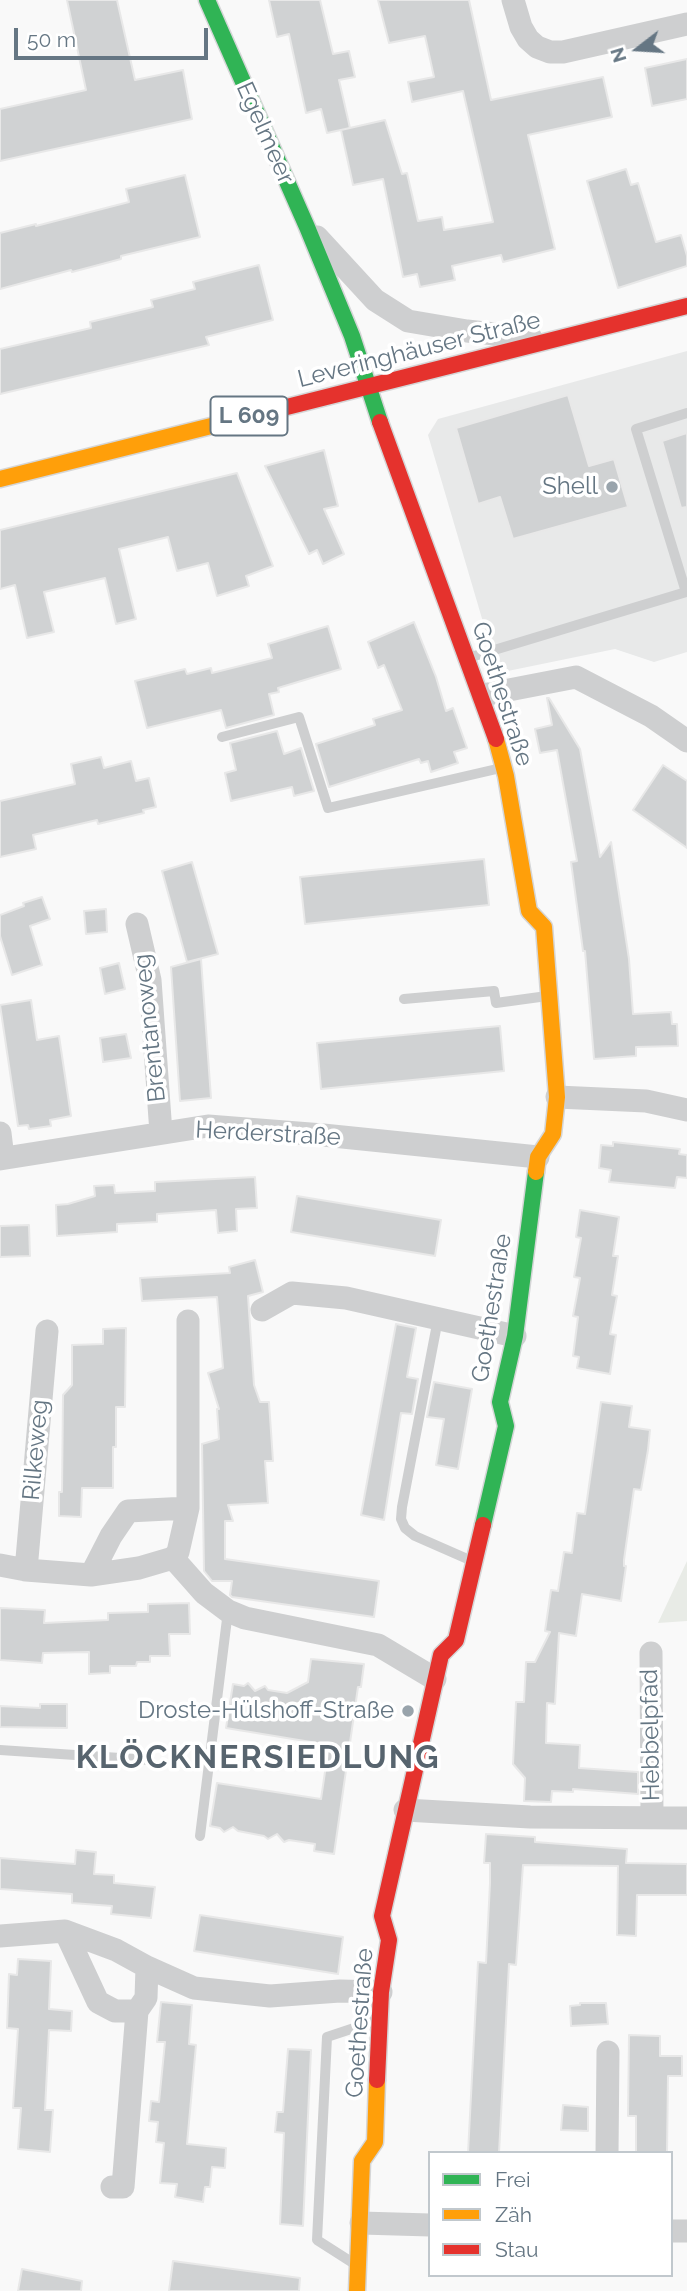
<!DOCTYPE html>
<meta charset="utf-8">
<style>
body{margin:0}
#map{position:relative;width:687px;height:2291px;overflow:hidden;background:#f9f9f9;font-family:Raleway,sans-serif}
canvas{display:block}
.legend{position:absolute;left:428px;top:2151px;width:245px;height:126px;box-sizing:border-box;background:#fff;border:2px solid #c1c8cd;margin:0;padding:9px 12px;list-style:none;font-size:21px;color:#657683}
.legend li{display:flex;align-items:center;gap:14px;height:35px}
.legend b{width:35px;border:2px solid #c1c8cd}
.north{position:absolute;left:603px;top:14px;width:70px;height:70px;-webkit-text-stroke:5px #fff;paint-order:stroke;rotate:253deg;font-size:19px;font-weight:700;line-height:28px;text-align:center;color:#657683}
.north::after{content:'';display:block;margin:auto;width:24px;height:32px;background:#657683;clip-path:polygon(50% 0,100% 100%,50% 72%,0 100%)}
.scale{position:absolute;left:14px;top:28px;width:194px;height:32px;box-sizing:border-box;border:4px solid #657683;border-top:0;padding-left:9px;font-size:21px;line-height:24px;white-space:nowrap;color:#657683;-webkit-text-stroke:5px #fff;paint-order:stroke}
</style>
<div id="map">
<canvas width="687" height="2291"></canvas>
<ul class="legend">
<li><b style="height:9px;background:#30b455"></b>Frei</li>
<li><b style="height:9px;background:#ff9f0a"></b>Zäh</li>
<li><b style="height:9px;background:#e5322d"></b>Stau</li>
</ul>
<div class="north">N</div>
<div class="scale">50 m</div>
</div>
<script>
const context = document.querySelector('canvas').getContext('2d');
context.lineJoin = 'round';
function fill(path, color) { context.fillStyle = color; context.fill(path, 'evenodd'); }
const toPath = rows => new Path2D(rows.map(r => 'M' + r).join(''));
function strokePath(path, color, width, dash) { context.strokeStyle = color; context.lineWidth = width; context.lineCap = dash ? 'butt' : 'round'; context.setLineDash(dash || []); context.stroke(path); }
function write(font, color, halo, rows, align = 'center') {
  context.font = font + ' Raleway,sans-serif'; context.lineWidth = 7; context.setLineDash([]); context.textBaseline = 'middle'; context.strokeStyle = halo; context.fillStyle = color; for (const [text, x, y, turn = 0] of rows) {
    context.save(); context.translate(x, y); context.rotate((+turn || 0) * Math.PI / 180); context.textAlign = isNaN(turn) ? turn : align; if (halo) context.strokeText(text, 0, 0); context.fillText(text, 0, 0); context.restore();
  }
}
const built = toPath([
 [687,351,687,652,654,662,615,649,498,673,428,435,438,419]
]);
const green = toPath([
 [687,1561,687,1621,658,1623]
]);
const building = toPath([
 [67,0,117,0,135,80,183,70,192,119,0,161,0,109,86,90,67,0],
 [269,0,320,0,333,54,349,51,355,77,339,80,350,128,327,133,321,109,306,113,289,34,277,37,269,0],
 [378,0,469,0,491,100,603,77,612,117,528,135,555,249,503,262,501,255,452,266,455,280,420,287,417,274,403,277,383,179,353,185,341,130,385,120,402,174,407,173,418,221,442,217,444,230,493,222,463,91,412,102,408,82,434,77,425,36,389,43,378,0],
 [687,59,687,99,652,106,645,68,687,59],
 [626,169,631,185,638,183,656,242,681,235,687,256,687,266,618,288,587,181,626,169],
 [185,175,200,237,121,256,121,259,72,272,71,270,0,289,0,233,36,224,36,226,129,202,126,189,185,175],
 [259,265,273,320,206,337,209,345,0,394,0,349,91,328,90,322,153,307,151,300,195,289,193,282,259,265],
 [568,395,589,466,614,459,628,507,513,539,500,497,478,504,456,428,568,395],
 [687,433,687,507,681,508,662,441,687,433],
 [324,450,338,506,324,509,344,554,323,564,317,550,309,554,265,466,324,450],
 [237,473,273,566,246,576,249,586,217,596,208,563,177,571,168,537,119,549,136,619,116,624,105,578,44,592,54,632,27,638,15,585,0,589,0,530,237,473],
 [414,622,436,677,446,711,453,708,467,748,454,752,458,763,431,772,428,761,421,763,419,759,329,787,316,744,375,725,373,719,402,710,384,665,378,668,368,642,414,622],
 [328,626,341,669,278,688,279,692,269,694,274,715,226,728,221,710,147,728,135,681,185,669,187,674,211,668,212,673,272,658,268,644,328,626],
 [547,698,549,698,580,749,600,857,611,842,629,959,633,1014,671,1012,672,1024,677,1024,678,1046,636,1047,636,1056,594,1059,585,951,583,951,571,862,577,861,557,750,540,753,535,729,552,725,547,698],
 [277,731,284,754,301,748,314,791,294,796,292,787,231,801,225,773,236,770,230,743,277,731],
 [101,757,104,768,131,761,136,781,149,778,156,807,143,810,144,813,98,824,97,820,33,835,36,849,0,857,0,801,75,784,71,764,101,757],
 [663,765,687,781,687,848,633,810,663,765],
 [484,859,489,905,305,924,300,877,484,859],
 [192,862,218,954,187,962,162,871,192,862],
 [42,897,50,919,30,926,42,965,12,975,0,936,0,915,24,906,23,903,42,897],
 [106,909,107,932,86,934,84,911,106,909],
 [201,959,211,1098,180,1101,171,967,201,959],
 [119,963,125,989,105,994,100,968,119,963],
 [31,1000,37,1040,59,1036,71,1116,50,1120,51,1126,29,1129,28,1125,18,1126,0,1005,31,1000],
 [500,1026,504,1071,321,1089,317,1043,500,1026],
 [126,1034,131,1058,103,1062,100,1038,126,1034],
 [613,1142,680,1149,679,1154,687,1155,687,1178,677,1177,675,1188,609,1182,611,1170,599,1168,601,1145,613,1146,613,1142],
 [255,1177,257,1208,236,1209,237,1231,218,1233,216,1210,157,1214,157,1222,117,1224,117,1232,57,1236,56,1205,68,1204,95,1196,94,1186,114,1185,115,1193,155,1191,155,1182,255,1177],
 [297,1196,441,1220,435,1256,291,1232,297,1196],
 [580,1210,619,1217,613,1256,618,1256,612,1295,617,1296,610,1334,616,1335,610,1374,577,1368,579,1357,573,1356,578,1317,573,1316,580,1278,574,1277,581,1238,576,1237,580,1210],
 [29,1225,30,1256,0,1257,0,1226,29,1225],
 [255,1260,263,1292,248,1296,254,1385,260,1402,269,1402,273,1461,265,1461,268,1503,228,1505,233,1521,225,1521,225,1559,379,1581,374,1617,232,1597,230,1595,232,1581,212,1581,204,1571,202,1444,219,1439,217,1409,219,1409,208,1373,223,1368,217,1297,142,1301,140,1278,230,1273,229,1267,255,1260],
 [396,1324,416,1328,407,1377,418,1379,412,1414,401,1413,384,1520,361,1515,396,1324],
 [126,1328,125,1407,116,1407,116,1447,113,1447,113,1488,82,1488,81,1517,59,1516,59,1492,62,1492,63,1395,72,1385,72,1345,103,1344,103,1329,126,1328],
 [434,1382,472,1389,458,1469,436,1465,444,1419,427,1417,434,1382],
 [601,1402,632,1406,629,1427,650,1430,648,1450,641,1490,634,1489,624,1560,624,1566,626,1566,621,1601,582,1594,576,1636,559,1633,555,1704,547,1703,546,1743,580,1745,579,1768,638,1772,638,1794,573,1789,573,1792,552,1791,551,1802,524,1801,525,1778,513,1764,516,1702,524,1702,526,1662,535,1662,550,1632,545,1631,551,1590,558,1591,564,1552,572,1553,577,1513,585,1514,601,1402],
 [189,1603,190,1634,169,1634,170,1656,150,1656,150,1662,137,1662,136,1666,110,1666,110,1673,89,1674,89,1652,43,1653,42,1663,0,1660,0,1608,45,1610,44,1623,108,1620,108,1613,148,1612,148,1604,189,1603],
 [311,1659,364,1664,361,1687,358,1687,334,1854,314,1851,315,1844,289,1840,284,1842,277,1834,268,1839,264,1836,238,1831,233,1827,224,1832,220,1828,210,1826,217,1783,321,1799,329,1745,226,1728,233,1684,244,1686,248,1683,255,1691,265,1686,268,1690,287,1693,308,1682,311,1659],
 [40,1704,67,1704,67,1728,0,1727,0,1706,40,1708,40,1704],
 [486,1834,535,1837,535,1842,627,1849,626,1863,687,1864,687,1895,637,1895,636,1936,617,1935,618,1866,523,1865,516,1965,509,1964,499,2153,468,2153,478,1962,486,1963,490,1883,490,1863,484,1863,486,1834],
 [76,1850,96,1852,94,1874,114,1875,114,1883,155,1887,151,1918,111,1914,112,1906,72,1903,72,1894,0,1889,0,1858,75,1864,76,1850],
 [200,1915,343,1937,338,1974,194,1951,200,1915],
 [18,1959,51,1961,49,2009,72,2011,71,2031,49,2030,45,2110,53,2110,50,2152,18,2149,21,2108,13,2108,18,2029,7,2028,9,1974,17,1975,18,1959],
 [161,2002,192,2005,189,2044,196,2045,187,2144,226,2148,225,2168,212,2167,210,2187,205,2187,203,2202,175,2197,177,2184,160,2183,164,2143,156,2142,158,2122,149,2121,151,2101,159,2102,165,2042,157,2042,161,2002],
 [580,2003,606,2003,608,2024,571,2026,570,2006,580,2005,580,2003],
 [629,2035,660,2036,660,2056,682,2056,682,2076,668,2076,667,2153,636,2153,636,2116,628,2116,629,2035],
 [288,2049,311,2050,303,2226,280,2224,284,2133,275,2132,277,2112,283,2112,288,2049],
 [563,2105,588,2107,588,2131,561,2130,563,2105],
 [173,2261,300,2278,299,2291,169,2291,173,2261],
 [22,2269,82,2281,81,2291,18,2291,22,2269]
]);
const lane = toPath([
 [471,657,686,592,636,429,687,413],
 [222,737,299,717,328,808,501,768],
 [404,999,494,991,496,1003,547,996],
 [438,1319,402,1507,401,1519,405,1528,415,1536,472,1561],
 [0,1750,150,1760],
 [200,1836,228,1611],
 [353,2263,317,2240,327,2037,378,2020]
]);
const street = toPath([
 [513,0,521,27,528,39,537,47,550,52,563,52,687,24],
 [317,237,375,300,408,321,467,331,531,338],
 [483,695,576,677,651,716,687,741],
 [137,924,150,980,161,1133],
 [557,1097,646,1101,687,1110],
 [0,1133,3,1158],
 [0,1159,208,1126,323,1135,538,1157],
 [262,1310,292,1293,346,1298,515,1336],
 [188,1508,188,1321],
 [173,1558,204,1593,228,1611,245,1618,378,1645,435,1679],
 [0,1565,26,1570,91,1575,139,1568,173,1558,178,1552,188,1508,128,1511,111,1536,91,1575],
 [26,1570,47,1331],
 [651,1653,652,1818],
 [405,1810,530,1817,687,1818],
 [0,1936,65,1931,116,1950,147,1967,146,1998,137,2011,115,2011,98,2002,65,1931],
 [147,1967,194,1988,270,1996,340,1991,381,1992],
 [607,2153,608,2052],
 [112,2187,123,2187,137,2011],
 [361,2223,430,2225],
 [671,2231,687,2231]
]);
const fast = toPath([
 [207,0,307,227,352,336,380,422],
 [483,1525,506,1426,500,1402,515,1336,536,1172]
]);
const slow = toPath([
 [0,479,267,412],
 [496,739,506,776,529,911,544,927,557,1097,553,1134,538,1157,536,1172],
 [357,2291,362,2161,375,2142,377,2080]
]);
const jam = toPath([
 [267,412,687,306],
 [380,422,496,739],
 [377,2080,381,1992,389,1940,382,1916,441,1655,456,1640,483,1525]
]);
const markers = [
 [612,487,7,"#99a4ac"],
 [408,1711,7,"#99a4ac"]
];
const shields = [
 [249,416,77]
];
const shieldNames = [
 ["L 609",249,416]
];
const streetNames = [
 ["Egelmeer",265,133,66],
 ["Leveringhäuser Straße",419,350,-14],
 ["Goethestraße",502,694,72],
 ["Brentanoweg",150,1028,-96],
 ["Herderstraße",268,1134,3],
 ["Goethestraße",492,1308,-81],
 ["Rilkeweg",36,1450,-85],
 ["Hebbelpfad",651,1735,-91],
 ["Goethestraße",360,2023,-86]
];
const poiNames = [
 ["Shell",598,487],
 ["Droste-Hülshoff-Straße",394,1711]
];
const districtNames = [
 ["KLÖCKNERSIEDLUNG",258,1758]
];
fill(built, '#e8e9e9');
fill(green, '#e8ebe6');
fill(building, '#d0d2d3');
strokePath(building, '#e8e8e8', 2);
strokePath(fast, '#d5d6d7', 19);
strokePath(slow, '#d5d6d7', 19);
strokePath(jam, '#d5d6d7', 19);
strokePath(lane, '#cecfd0', 10);
strokePath(street, '#cecfd0', 23);
strokePath(fast, '#30b455', 16);
strokePath(slow, '#ff9f0a', 16);
strokePath(jam, '#e5322d', 16);
for (const [x, y, r, color] of markers) { const dot = new Path2D(); dot.arc(x, y, r, 0, 2 * Math.PI); context.fillStyle = color; context.fill(dot); strokePath(dot, '#fff', 2.5); }
for (const [x, y, w] of shields) { const box = new Path2D(); box.roundRect(x - w / 2, y - 19.5, w, 39, 5); context.fillStyle = '#fff'; context.fill(box); strokePath(box, '#657683', 2); }
write('bold 23px', '#657683', null, shieldNames);
write('24px', '#657683', '#fff', streetNames);
write('24px', '#657683', '#fff', poiNames, 'right');
context.letterSpacing = '2px';
write('bold 32px', '#57646e', '#fff', districtNames);
context.letterSpacing = '0px';
</script>
